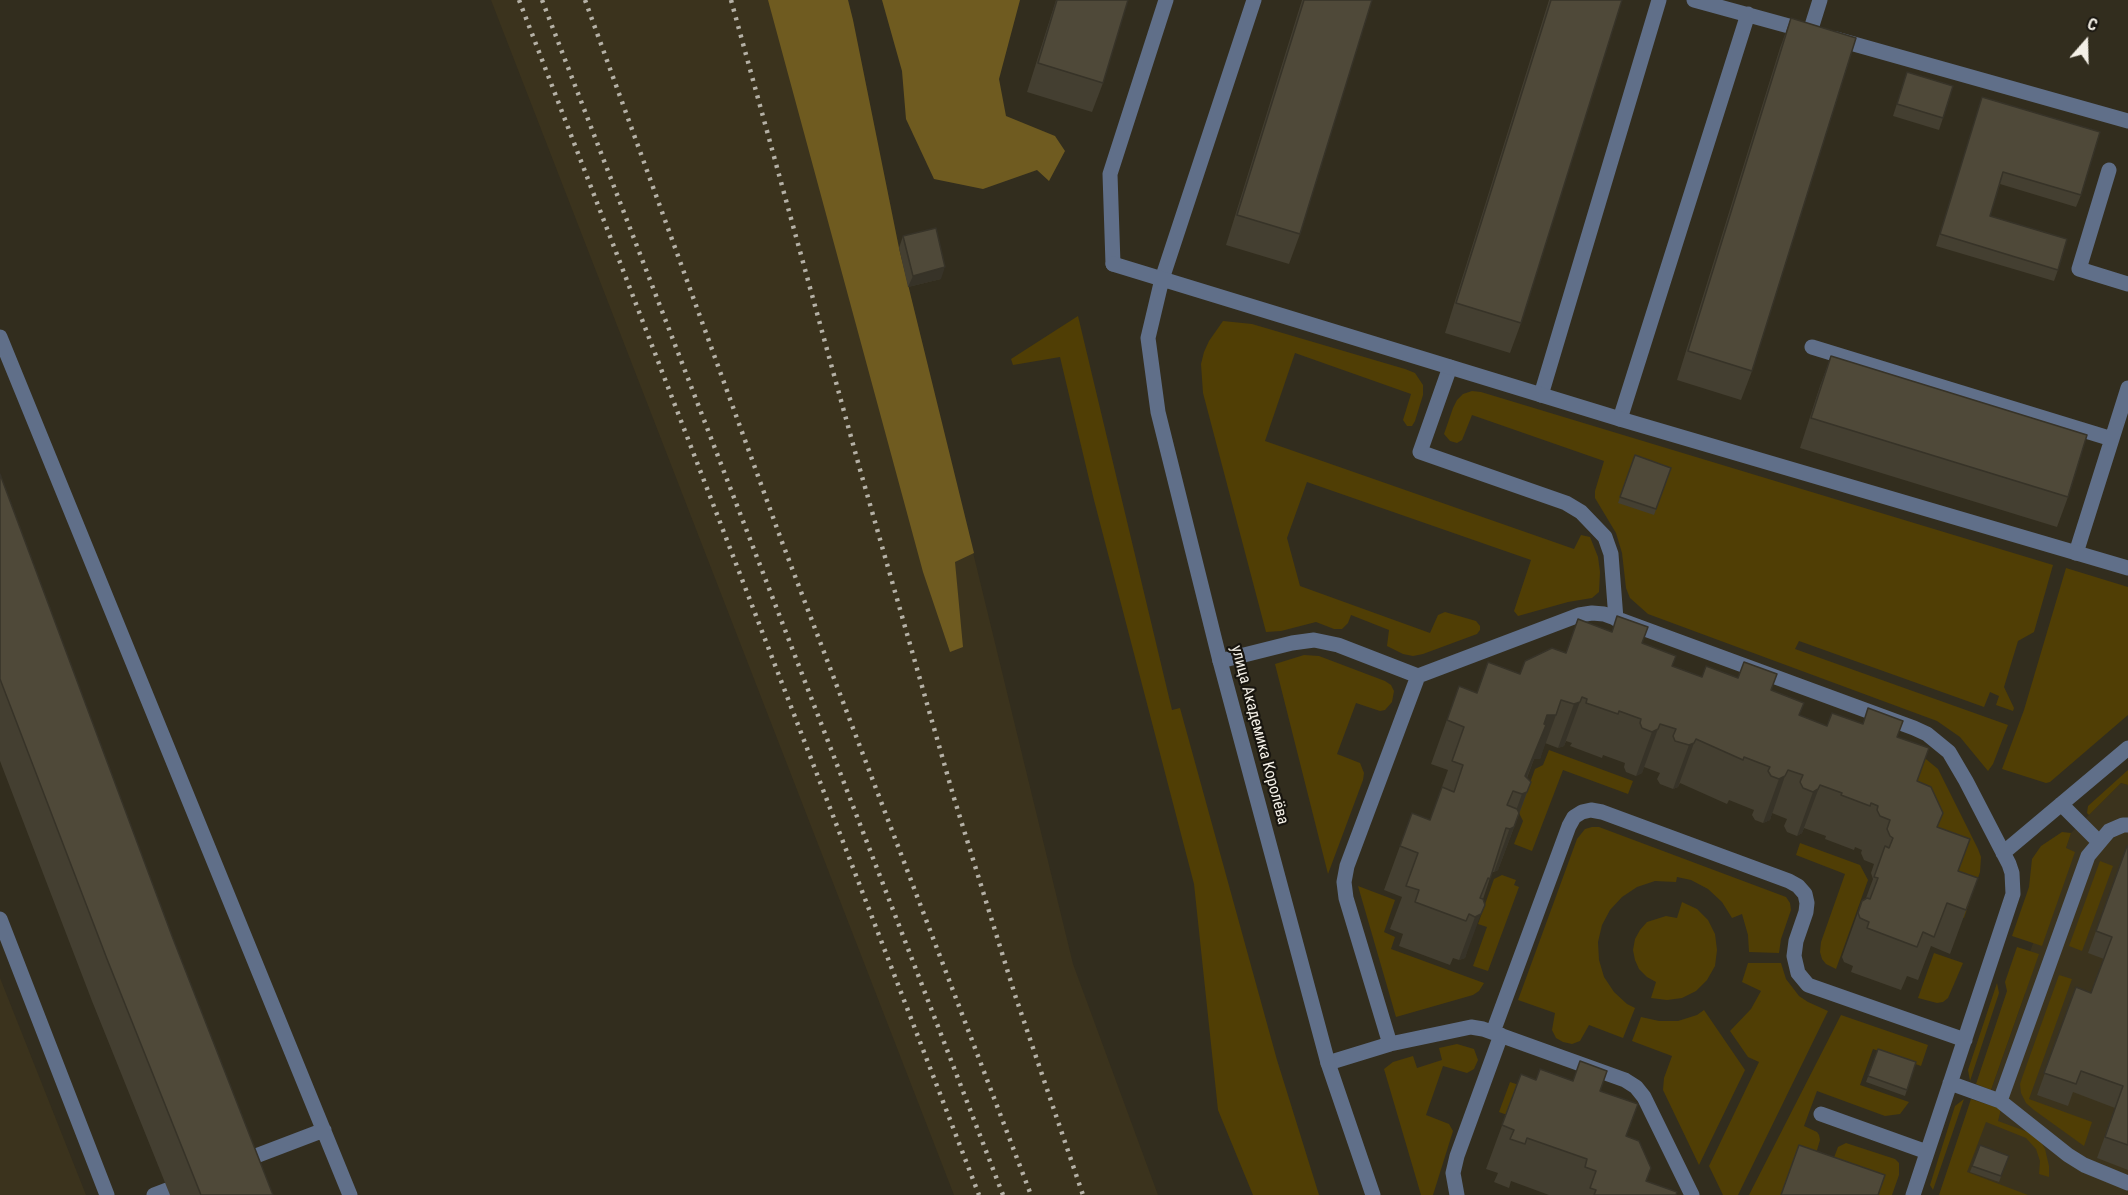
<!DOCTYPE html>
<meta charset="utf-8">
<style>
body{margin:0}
#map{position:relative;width:2128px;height:1195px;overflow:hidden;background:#322d1e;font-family:"Roboto Condensed",sans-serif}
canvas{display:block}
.north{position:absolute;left:2056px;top:12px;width:60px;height:60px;-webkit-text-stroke:4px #18150f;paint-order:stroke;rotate:20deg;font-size:16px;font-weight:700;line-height:24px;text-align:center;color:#f4f0e7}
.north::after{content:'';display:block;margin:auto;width:21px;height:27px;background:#f4f0e7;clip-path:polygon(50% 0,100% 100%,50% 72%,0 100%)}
</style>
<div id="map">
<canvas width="2128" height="1195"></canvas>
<div class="north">С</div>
</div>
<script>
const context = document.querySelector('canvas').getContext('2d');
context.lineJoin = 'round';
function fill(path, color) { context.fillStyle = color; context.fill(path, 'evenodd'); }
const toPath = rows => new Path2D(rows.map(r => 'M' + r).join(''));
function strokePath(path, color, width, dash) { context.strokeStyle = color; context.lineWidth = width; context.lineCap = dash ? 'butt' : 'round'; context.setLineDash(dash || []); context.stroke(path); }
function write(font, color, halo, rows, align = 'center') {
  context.font = font + ' "Roboto Condensed",sans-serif'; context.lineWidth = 4.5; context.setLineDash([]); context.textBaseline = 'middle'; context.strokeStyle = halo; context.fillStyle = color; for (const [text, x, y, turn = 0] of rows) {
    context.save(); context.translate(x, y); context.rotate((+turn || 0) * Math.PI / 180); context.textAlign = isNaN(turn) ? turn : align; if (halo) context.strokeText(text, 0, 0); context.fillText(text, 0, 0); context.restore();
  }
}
const built = toPath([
 [491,0,848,0,853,20,899,248,1073,964,1158,1195,954,1195],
 [2121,783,2128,785,2128,1195,2011,1195,1962,1172,2025,994,2021,978,2071,833],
 [0,978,86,1195,0,1195]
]);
const green = toPath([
 [1078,316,1172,710,1180,708,1277,1060,1319,1195,1253,1195,1218,1110,1194,884,1094,500,1060,357,1013,365,1011,359],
 [1223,321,1252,324,1405,369,1415,373,1423,385,1423,395,1415,421,1412,426,1407,426,1403,420,1411,394,1295,353,1265,441,1574,549,1581,535,1590,537,1598,557,1600,572,1599,592,1592,598,1568,602,1518,616,1514,611,1531,560,1307,482,1287,538,1300,586,1430,633,1438,615,1445,612,1476,621,1480,626,1480,630,1477,634,1423,654,1413,656,1403,654,1387,646,1389,630,1351,615,1348,623,1342,629,1334,629,1316,622,1281,631,1266,632,1203,393,1201,364,1204,352,1209,341],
 [1472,391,1481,392,2053,565,2034,632,2018,641,2004,687,2014,708,2013,711,1996,705,1999,696,1990,692,1984,707,1799,641,1795,649,2008,725,1993,764,1988,771,1960,737,1937,721,1648,614,1630,598,1626,588,1622,553,1616,533,1595,498,1595,491,1604,461,1472,415,1462,440,1457,443,1450,441,1444,434,1453,408,1457,400,1463,394],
 [2066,568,2128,587,2128,715,2050,782,2046,783,2002,769,2024,710],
 [1304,655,1319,656,1385,681,1391,685,1394,691,1392,702,1385,710,1380,711,1356,703,1337,754,1360,763,1364,773,1363,780,1328,874,1275,664],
 [1549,750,1633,781,1628,794,1563,770,1532,851,1514,844,1523,821,1519,813,1535,769,1543,765],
 [1921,755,1938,769,1978,849,1981,857,1980,872,1964,918,1949,913,1889,779],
 [2128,770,2128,785,2121,783,2089,815,2087,813,2088,806],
 [1592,827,1599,827,1786,897,1790,903,1791,910,1781,939,1779,953,1749,952,1748,935,1742,914,1732,918,1722,902,1708,889,1691,880,1677,877,1676,882,1655,881,1637,887,1622,897,1610,910,1602,925,1598,942,1599,960,1604,977,1614,992,1627,1004,1635,1008,1623,1038,1589,1025,1580,1041,1572,1044,1563,1042,1556,1038,1552,1030,1555,1013,1518,1000,1577,839,1585,829],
 [2062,832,2071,833,2066,848,2075,852,2042,946,2012,936,2029,887,2032,859,2041,846],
 [1800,843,1860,865,1868,880,1836,969,1826,964,1822,959,1820,952,1821,942,1845,874,1796,855],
 [2100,861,2113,866,2082,951,2069,946],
 [1502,875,1516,880,1514,885,1519,887,1488,971,1473,966,1487,927,1478,924,1494,879],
 [1358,886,1395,900,1384,932,1395,937,1391,949,1484,983,1479,991,1473,995,1396,1017],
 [1682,902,1697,909,1708,920,1715,934,1717,950,1715,966,1707,980,1696,991,1682,998,1667,1000,1651,998,1656,982,1647,977,1639,969,1635,960,1633,950,1635,939,1640,930,1647,922,1666,916,1677,918],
 [2017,947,2039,954,1991,1090,1976,1084,2007,991,2005,982],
 [1934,953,1963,963,1948,998,1943,1002,1937,1003,1918,998],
 [1748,963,1781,963,1786,979,1799,996,1808,1002,1828,1011,1738,1195,1723,1195,1709,1166,1759,1062,1748,1057,1730,1031,1751,1009,1761,991,1742,982],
 [2059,975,2072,979,2029,1099,2092,1122,2084,1146,2034,1110,2026,1103,2021,1093,2020,1084,2023,1075],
 [1997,983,1999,993,1970,1081,1968,1070],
 [1704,1010,1745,1070,1699,1165,1663,1090,1664,1078,1672,1056,1632,1041,1641,1017,1659,1021,1678,1021,1697,1015],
 [1841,1015,1928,1045,1921,1066,1873,1049,1860,1085,1909,1102,1900,1114,1885,1116,1817,1091,1804,1126,1817,1132,1819,1135,1820,1140,1815,1157,1797,1151,1781,1195,1749,1195],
 [1457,1044,1474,1049,1478,1060,1474,1069,1467,1073,1443,1066,1426,1115,1449,1124,1453,1131,1433,1195,1421,1195,1384,1069,1393,1062,1413,1056,1417,1068,1442,1060,1439,1048],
 [1526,1076,1538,1080,1518,1119,1499,1112,1510,1082,1522,1086],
 [1964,1099,1933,1190,1930,1185,1955,1106],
 [1971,1099,2001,1109,1998,1121,2028,1132,2041,1142,2045,1149,2049,1166,2049,1177,2039,1174,2040,1161,2036,1149,2026,1138,1986,1122,1967,1172,2028,1195,1939,1195],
 [1846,1143,1895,1159,1899,1163,1899,1175,1892,1195,1877,1195,1832,1163,1838,1147]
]);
const forest = toPath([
 [768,0,848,0,853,20,899,248,974,553,955,562,963,647,950,652,923,572],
 [882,0,1020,0,999,79,1006,116,1055,136,1065,151,1049,181,1037,170,983,189,934,179,906,119,902,71]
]);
const service = toPath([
 [1694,0,1807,31],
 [1810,32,1820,0],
 [1836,39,2128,121],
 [2109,170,2079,269,2128,284],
 [1113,264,1110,174,1166,0],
 [1162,279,1254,0],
 [0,337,350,1195],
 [1812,347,2112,439],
 [1450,367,1420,452,1566,503,1581,512,1605,537,1611,554,1616,619],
 [1541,395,1659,0],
 [1620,419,1748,14],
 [2076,553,2128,388],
 [1220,661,1292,643,1314,640,1338,645,1418,676],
 [2061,804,2099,842],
 [2128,825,2123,825,2109,831,2088,856,2000,1101,2068,1155,2084,1165,2128,1183],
 [2003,853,2128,748],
 [0,919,107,1195],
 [1493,1032,1569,826,1574,817,1582,812,1591,810,1602,812,1789,881,1798,886,1805,894,1807,903,1806,912,1796,941,1794,956,1798,973,1808,985,1965,1040],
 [1328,1063,1390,1044],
 [1950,1083,2000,1101],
 [1821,1114,1927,1152],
 [240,1162,324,1130],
 [154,1195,167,1190],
 [1457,1195,1453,1173,1457,1156,1501,1035],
 [1692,1195,1644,1097,1636,1087,1625,1080,1483,1029,1471,1027,1390,1044,1346,898,1344,882,1347,866,1418,676,1579,615,1592,613,1604,614,1914,728,1927,734,1949,752,1966,781,2009,864,2012,873,2013,894,1913,1195]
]);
const minor = toPath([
 [1113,264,1620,419,2128,568],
 [1162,279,1148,338,1158,412,1220,661,1328,1063,1373,1195]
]);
const rail = toPath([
 [519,0,979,1195],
 [542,0,1003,1195],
 [585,0,782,542,1031,1195],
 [731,0,859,466,954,798,1015,995,1083,1195]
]);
const wall = toPath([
 [1056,0,1128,0,1103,83,1092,112,1027,92],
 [1302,0,1372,0,1300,234,1289,264,1226,245],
 [1549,0,1622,0,1521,323,1510,353,1445,333],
 [1791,18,1752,371,1741,400,1677,380,1780,48],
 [1907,72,1943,118,1939,130,1893,116],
 [1982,97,2081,195,2076,207,2000,184,1990,216,2058,270,2054,281,1936,246],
 [903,236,941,279,908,287,899,248],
 [1831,356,2068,497,2057,527,1800,448,1820,386],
 [1635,455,1671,468,1654,515,1618,503],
 [0,474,172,936,273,1195,170,1195,92,1001,0,761],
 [1642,643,1672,666,1702,677,1771,690,1799,715,1827,726,1897,737,1937,827,1958,871,1978,878,1950,954,1931,946,1918,980,1907,976,1901,990,1851,972,1853,966,1844,962,1842,957,1862,901,1866,898,1873,879,1871,873,1874,864,1864,860,1861,853,1862,850,1855,847,1854,850,1825,839,1826,836,1804,828,1802,833,1797,836,1787,832,1784,826,1787,819,1772,813,1770,820,1763,823,1755,820,1752,815,1754,810,1729,800,1727,804,1680,783,1678,787,1673,789,1660,784,1657,779,1660,773,1644,767,1642,773,1636,776,1626,772,1624,767,1625,763,1603,755,1602,758,1570,746,1572,743,1566,741,1564,746,1558,748,1545,743,1540,759,1534,759,1527,778,1531,782,1498,870,1494,872,1492,872,1483,899,1465,958,1459,960,1453,958,1450,965,1399,946,1403,934,1390,929,1402,897,1384,890,1412,813,1430,820,1448,770,1431,764,1459,686,1477,693,1566,653],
 [2127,846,2128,846,2128,1170,2097,1158,2115,1108,2073,1092,2068,1106,2037,1095,2076,987,2091,993,2104,959,2088,953],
 [1878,1049,1916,1062,1905,1096,1866,1082],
 [1521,1074,1536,1080,1600,1091,1626,1136,1646,1181,1676,1195,1549,1195,1511,1181,1509,1188,1494,1182,1498,1173,1486,1169],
 [1980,1145,2009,1156,1999,1182,1970,1172]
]);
const shadedWall = toPath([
 [945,267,941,279,908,287,913,276],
 [1580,702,1564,746,1558,748,1574,704],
 [1547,715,1556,715,1540,759,1534,759,1520,794,1525,776],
 [1658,729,1642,773,1636,776,1652,732],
 [1694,743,1678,787,1673,789,1689,745],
 [1785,776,1770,820,1763,823,1779,779],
 [1820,785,1802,833,1797,836,1813,792],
 [1527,792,1498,870,1494,872,1522,794],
 [1481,914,1465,958,1459,960,1475,917]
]);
const building = toPath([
 [1057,0,1128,0,1103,83,1038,63,1057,0],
 [1304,0,1372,0,1300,234,1237,215,1304,0],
 [1551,0,1622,0,1521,323,1456,303,1551,0],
 [1791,18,1856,38,1752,371,1688,351,1791,18],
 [1907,72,1953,86,1943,118,1897,104,1907,72],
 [1982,97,2100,132,2081,195,2003,172,1990,216,2067,239,2058,270,1940,234,1982,97],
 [936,228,945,267,913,276,903,236,936,228],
 [1831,356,2087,435,2068,497,1811,418,1831,356],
 [1635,455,1671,468,1656,509,1620,497,1635,455],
 [0,474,172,936,273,1195,201,1195,107,959,0,679,0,474],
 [1617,616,1648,627,1642,643,1676,656,1672,666,1702,677,1706,666,1738,678,1744,662,1777,674,1771,690,1804,703,1799,715,1827,726,1832,713,1863,724,1868,708,1903,721,1897,737,1929,748,1917,781,1931,787,1943,813,1937,827,1970,839,1958,871,1978,878,1966,910,1947,903,1934,937,1923,932,1917,947,1867,928,1869,922,1860,918,1858,913,1862,901,1867,898,1870,899,1878,878,1874,877,1885,846,1889,848,1893,838,1890,836,1887,829,1890,820,1880,816,1877,810,1878,806,1871,803,1870,806,1841,795,1842,793,1820,785,1818,789,1813,792,1803,788,1800,782,1803,775,1788,770,1785,776,1779,779,1771,776,1768,771,1770,767,1744,757,1743,760,1696,739,1694,743,1689,745,1675,741,1673,736,1676,729,1660,724,1658,729,1652,732,1642,728,1640,723,1641,719,1619,711,1618,714,1586,703,1587,699,1582,697,1580,702,1574,704,1561,700,1556,715,1547,715,1544,724,1546,725,1525,776,1531,782,1527,792,1522,794,1513,791,1507,805,1517,809,1519,813,1514,827,1510,829,1506,828,1490,879,1488,878,1480,898,1483,899,1485,905,1481,914,1475,917,1469,914,1466,921,1415,902,1419,890,1406,886,1418,853,1400,846,1412,813,1430,820,1442,787,1454,792,1463,765,1452,761,1464,727,1447,720,1459,686,1477,693,1488,662,1520,674,1525,661,1552,648,1566,653,1578,619,1612,632,1617,616],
 [2127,846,2128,846,2128,1145,2105,1137,2123,1086,2081,1071,2076,1084,2044,1073,2076,987,2091,993,2112,937,2096,931,2127,846],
 [1878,1049,1916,1062,1907,1090,1868,1076,1878,1049],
 [1580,1061,1607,1071,1600,1091,1638,1104,1626,1136,1639,1141,1651,1168,1646,1181,1677,1192,1676,1195,1594,1195,1596,1190,1590,1188,1596,1171,1585,1167,1587,1159,1527,1138,1525,1144,1510,1139,1514,1130,1502,1125,1521,1074,1536,1080,1540,1069,1573,1081,1580,1061],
 [1799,1145,1885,1175,1878,1195,1781,1195,1799,1145],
 [1980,1145,2009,1156,2001,1176,1972,1166,1980,1145]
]);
const streetNames = [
 ["улица Академика Королёва",1259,735,75]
];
fill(built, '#3b331d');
fill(green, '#503e05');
fill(forest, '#6f5b20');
strokePath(service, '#606f89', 15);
strokePath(minor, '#606f89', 15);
strokePath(rail, '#b5b1a6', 4.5, [3, 6]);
fill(wall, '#443f31');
fill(shadedWall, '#373328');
fill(building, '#4f4939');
strokePath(building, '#373328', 1.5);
write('16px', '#f4f0e7', '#18150f', streetNames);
</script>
